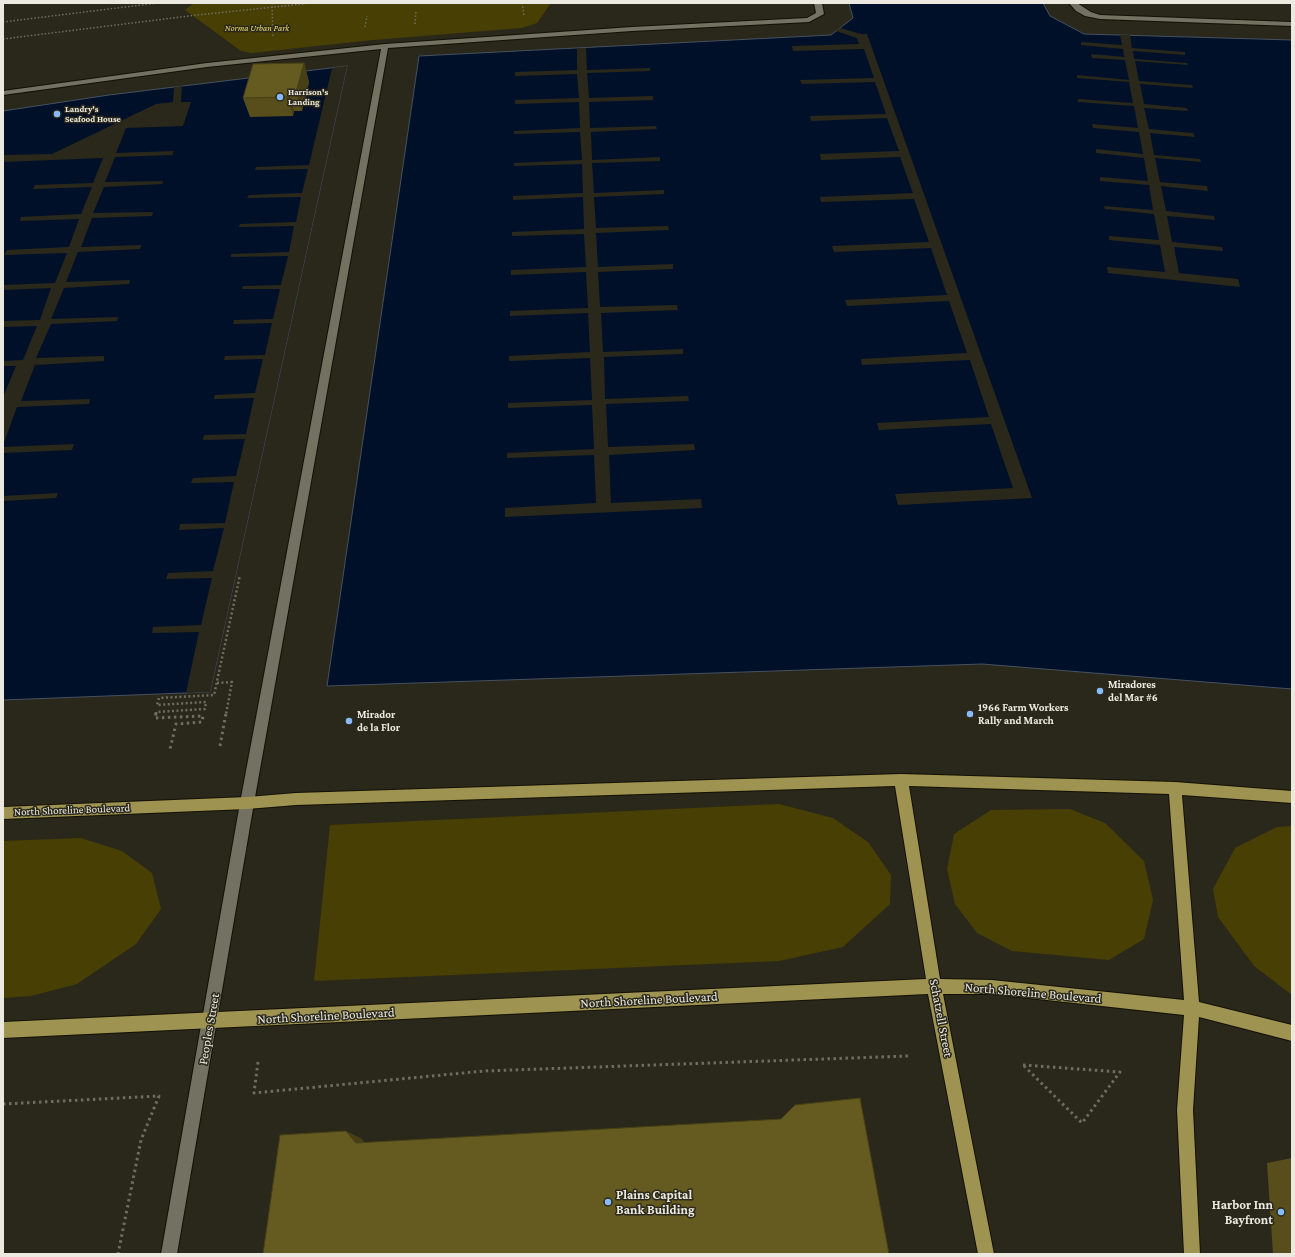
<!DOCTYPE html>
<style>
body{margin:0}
#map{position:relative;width:1295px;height:1257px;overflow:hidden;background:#2a281a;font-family:"Crimson Pro",serif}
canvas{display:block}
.frame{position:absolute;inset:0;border:4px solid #ebe9e0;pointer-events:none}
</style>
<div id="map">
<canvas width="1295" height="1257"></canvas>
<div class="frame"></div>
</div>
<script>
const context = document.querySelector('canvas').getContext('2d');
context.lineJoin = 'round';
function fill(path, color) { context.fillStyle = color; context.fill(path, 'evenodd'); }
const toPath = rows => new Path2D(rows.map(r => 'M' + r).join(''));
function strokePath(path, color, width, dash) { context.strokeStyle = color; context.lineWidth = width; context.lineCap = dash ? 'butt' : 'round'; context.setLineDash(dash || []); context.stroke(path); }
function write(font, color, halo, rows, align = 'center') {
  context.font = font + ' "Crimson Pro",serif'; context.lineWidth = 3; context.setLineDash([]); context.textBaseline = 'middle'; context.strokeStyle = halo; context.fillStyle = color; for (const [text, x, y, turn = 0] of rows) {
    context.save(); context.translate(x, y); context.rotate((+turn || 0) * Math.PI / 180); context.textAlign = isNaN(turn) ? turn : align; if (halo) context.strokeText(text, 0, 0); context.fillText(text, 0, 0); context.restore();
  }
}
const green = toPath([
 [194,3,551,3,537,23,522,28,373,40,252,53,241,51,185,10],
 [779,804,833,818,868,842,891,875,890,904,843,947,779,961,314,981,330,825],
 [1070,809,1105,823,1144,861,1153,900,1144,939,1109,960,1012,951,977,933,955,904,947,869,954,834,991,810],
 [1292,826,1292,995,1254,966,1218,917,1213,889,1235,848,1277,827],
 [81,838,122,851,152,873,161,909,136,944,77,984,31,996,3,998,3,841]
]);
const water = toPath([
 [849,3,1043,3,1050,16,1084,34,1292,40,1292,689,982,664,327,686,419,56,831,35,853,18,849,3],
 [347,66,210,692,3,700,3,111,109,95,347,66]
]);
const pier = toPath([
 [840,28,861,34,867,34,1032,498,898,505,895,494,1013,488,991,424,879,430,877,423,989,417,970,360,862,365,861,359,967,353,949,301,847,306,845,300,947,295,931,248,834,252,832,246,929,242,914,199,821,202,820,197,913,193,900,157,821,160,820,154,899,151,887,118,811,121,810,116,886,114,875,82,802,84,800,80,874,78,864,49,793,51,792,46,859,44,857,38,836,31],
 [1120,35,1130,35,1132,48,1185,52,1185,55,1133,51,1134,59,1187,63,1188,65,1135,61,1139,81,1192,85,1193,88,1140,84,1144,104,1187,108,1188,111,1144,108,1149,129,1193,133,1195,137,1150,133,1154,155,1200,159,1201,162,1155,158,1160,182,1207,186,1208,191,1161,186,1166,211,1214,216,1215,220,1167,216,1172,242,1222,247,1223,251,1174,247,1179,273,1238,279,1240,287,1108,273,1107,267,1165,272,1160,245,1109,240,1109,236,1159,240,1154,214,1105,209,1104,206,1153,210,1149,185,1100,181,1100,177,1148,181,1144,158,1096,153,1096,149,1143,154,1139,132,1093,128,1092,124,1138,128,1134,106,1078,102,1078,99,1133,103,1129,82,1077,78,1077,75,1129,80,1125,60,1092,58,1091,54,1124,57,1123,49,1081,45,1081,42,1122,45],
 [577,48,586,48,587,70,650,68,650,71,587,73,589,98,653,96,653,100,589,102,590,128,656,126,657,129,591,132,592,160,660,157,660,161,592,163,594,193,664,190,664,194,594,197,596,228,668,226,669,230,596,233,598,267,673,264,673,269,598,272,600,307,677,305,678,310,601,313,603,352,683,349,683,354,604,357,605,399,688,396,689,401,606,404,608,447,694,444,695,450,609,455,611,503,701,499,702,508,505,517,505,508,596,503,594,455,507,458,507,453,594,449,592,405,508,408,508,403,592,400,590,358,509,361,509,356,590,352,588,313,510,316,510,311,588,308,586,272,511,275,511,270,586,267,584,234,512,236,512,232,584,229,583,197,513,200,513,196,583,193,582,164,514,166,514,163,582,160,580,132,514,134,514,131,580,128,579,102,515,104,515,100,579,98,577,74,515,76,515,72,577,70],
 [347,66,210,692,186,693,199,632,152,633,153,627,201,625,212,578,166,579,168,573,213,571,224,528,179,530,180,524,225,523,234,482,191,483,193,478,236,476,245,439,203,440,204,435,246,434,254,398,214,399,215,395,255,393,263,359,224,360,225,356,265,355,272,323,233,324,234,320,273,319,280,289,242,289,243,286,281,285,288,256,231,257,231,254,289,252,294,226,239,227,240,224,296,222,301,197,247,198,249,195,302,193,308,169,255,170,256,167,309,165,332,68],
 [182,86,181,102,191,102,183,126,126,128,116,153,174,151,172,155,115,157,105,182,163,181,162,184,104,187,93,213,153,212,152,216,92,218,81,247,141,245,140,249,78,252,66,282,130,280,129,284,64,288,51,319,118,317,117,321,51,324,36,358,104,356,104,361,35,365,21,401,90,399,89,404,17,407,3,445,3,397,16,366,3,366,3,361,23,360,37,326,3,327,3,321,40,320,51,288,3,290,3,285,55,283,67,253,4,255,7,250,69,247,79,219,20,221,21,217,81,214,92,187,33,189,35,185,93,183,103,158,3,162,3,155,52,154,156,104,173,102,174,87],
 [74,444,72,450,3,453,3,447],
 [58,493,56,498,3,501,3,496]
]);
const pathFar2 = toPath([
 [272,3,273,38],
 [522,3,524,15],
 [3,22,158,3],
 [415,24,416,11],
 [365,27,367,16],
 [3,39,197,15,313,3]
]);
const pathFar1 = toPath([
 [217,683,232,682,226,714],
 [156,714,156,712,205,709,206,702,157,705,159,698,214,695,240,575]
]);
const path = toPath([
 [156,713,155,718,203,716,202,722,176,724,170,749],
 [220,746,226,713],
 [258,1062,254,1093,484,1071,908,1056],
 [1023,1065,1120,1072,1082,1123,1023,1065],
 [3,1104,159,1096,141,1140,118,1254]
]);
const minor = toPath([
 [814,3,822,3,824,14,809,22,632,31,388,48,254,803,177,1254,161,1254,240,803,381,49,207,67,3,95,3,91,207,63,385,44,632,27,807,18,816,13,814,3],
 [1069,3,1077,3,1091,12,1100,15,1292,22,1292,26,1100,19,1085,16,1076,11,1069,3]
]);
const major = toPath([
 [901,774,1175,782,1292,791,1292,803,1182,795,1199,1002,1292,1025,1292,1041,1199,1017,1193,1110,1200,1254,1184,1254,1177,1110,1184,1015,992,994,943,994,994,1254,978,1254,928,994,3,1038,3,1022,926,979,895,786,296,805,247,809,3,819,3,807,247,797,296,793,901,774],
 [909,786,1169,794,1184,1000,992,980,940,979,909,786]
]);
const wall = toPath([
 [304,63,309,82,302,111,294,111,293,116,250,117,243,98],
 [1292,1158,1292,1254,1273,1254,1267,1163]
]);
const shadedWall = toPath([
 [304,63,309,82,302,111,296,92],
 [288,92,294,111,293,116,287,97],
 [346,1131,362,1139,372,1151,356,1143]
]);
const building = toPath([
 [304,63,296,92,288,92,287,97,243,98,253,64,304,63],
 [860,1098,889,1254,263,1254,280,1135,346,1131,356,1143,781,1119,795,1105,860,1098]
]);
const markers = [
 [280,97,4,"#88bbfc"],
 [57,114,4,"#88bbfc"],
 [1100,691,4,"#88bbfc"],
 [970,714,4,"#88bbfc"],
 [349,721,4,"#88bbfc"],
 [608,1202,4,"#88bbfc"],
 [1281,1212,4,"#88bbfc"]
];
const farParknames = [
 ["Norma Urban Park",257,28]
];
const farPoinames = [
 ["Harrison's",288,92],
 ["Landing",288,102],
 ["Landry's",65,109],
 ["Seafood House",65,119]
];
const poiNames = [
 ["Miradores",1108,685],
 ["del Mar #6",1108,698],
 ["1966 Farm Workers",978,708],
 ["Rally and March",978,721],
 ["Mirador",357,715],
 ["de la Flor",357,728]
];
const streetNames = [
 ["North Shoreline Boulevard",72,810,-2]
];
const nearStreetnames = [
 ["North Shoreline Boulevard",1033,993,5],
 ["North Shoreline Boulevard",649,1000,-3],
 ["North Shoreline Boulevard",326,1016,-3],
 ["Schatzell Street",941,1018,79],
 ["Peoples Street",209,1029,-80]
];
const nearPoinames = [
 ["Plains Capital",616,1195],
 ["Bank Building",616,1210],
 ["Harbor Inn",1273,1205,"right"],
 ["Bayfront",1273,1220,"right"]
];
fill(green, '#483f04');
fill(water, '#001029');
strokePath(water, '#465160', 1);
fill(pier, '#2a281a');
strokePath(minor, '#131005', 2);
strokePath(major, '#131005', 2);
strokePath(pathFar2, '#6f6d61', 1.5, [1.5, 2]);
strokePath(pathFar1, '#6f6d61', 2.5, [2, 2.5]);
strokePath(path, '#6f6d61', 3, [2.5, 3.5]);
fill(minor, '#737161');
fill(major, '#9e9350');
fill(wall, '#574e1c');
fill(shadedWall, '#474016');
fill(building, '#655b20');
strokePath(building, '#474016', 1);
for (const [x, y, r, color] of markers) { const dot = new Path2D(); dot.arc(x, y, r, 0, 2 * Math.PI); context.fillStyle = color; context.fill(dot); strokePath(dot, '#2a281a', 1.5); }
write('italic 9px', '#efde72', '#2a281a', farParknames);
write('bold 9px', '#ebe9e0', '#2a281a', farPoinames, 'left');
write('bold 11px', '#ebe9e0', '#2a281a', poiNames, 'left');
write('11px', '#ebe9e0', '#2a281a', streetNames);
write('13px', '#ebe9e0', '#2a281a', nearStreetnames);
write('bold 13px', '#ebe9e0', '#2a281a', nearPoinames, 'left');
</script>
